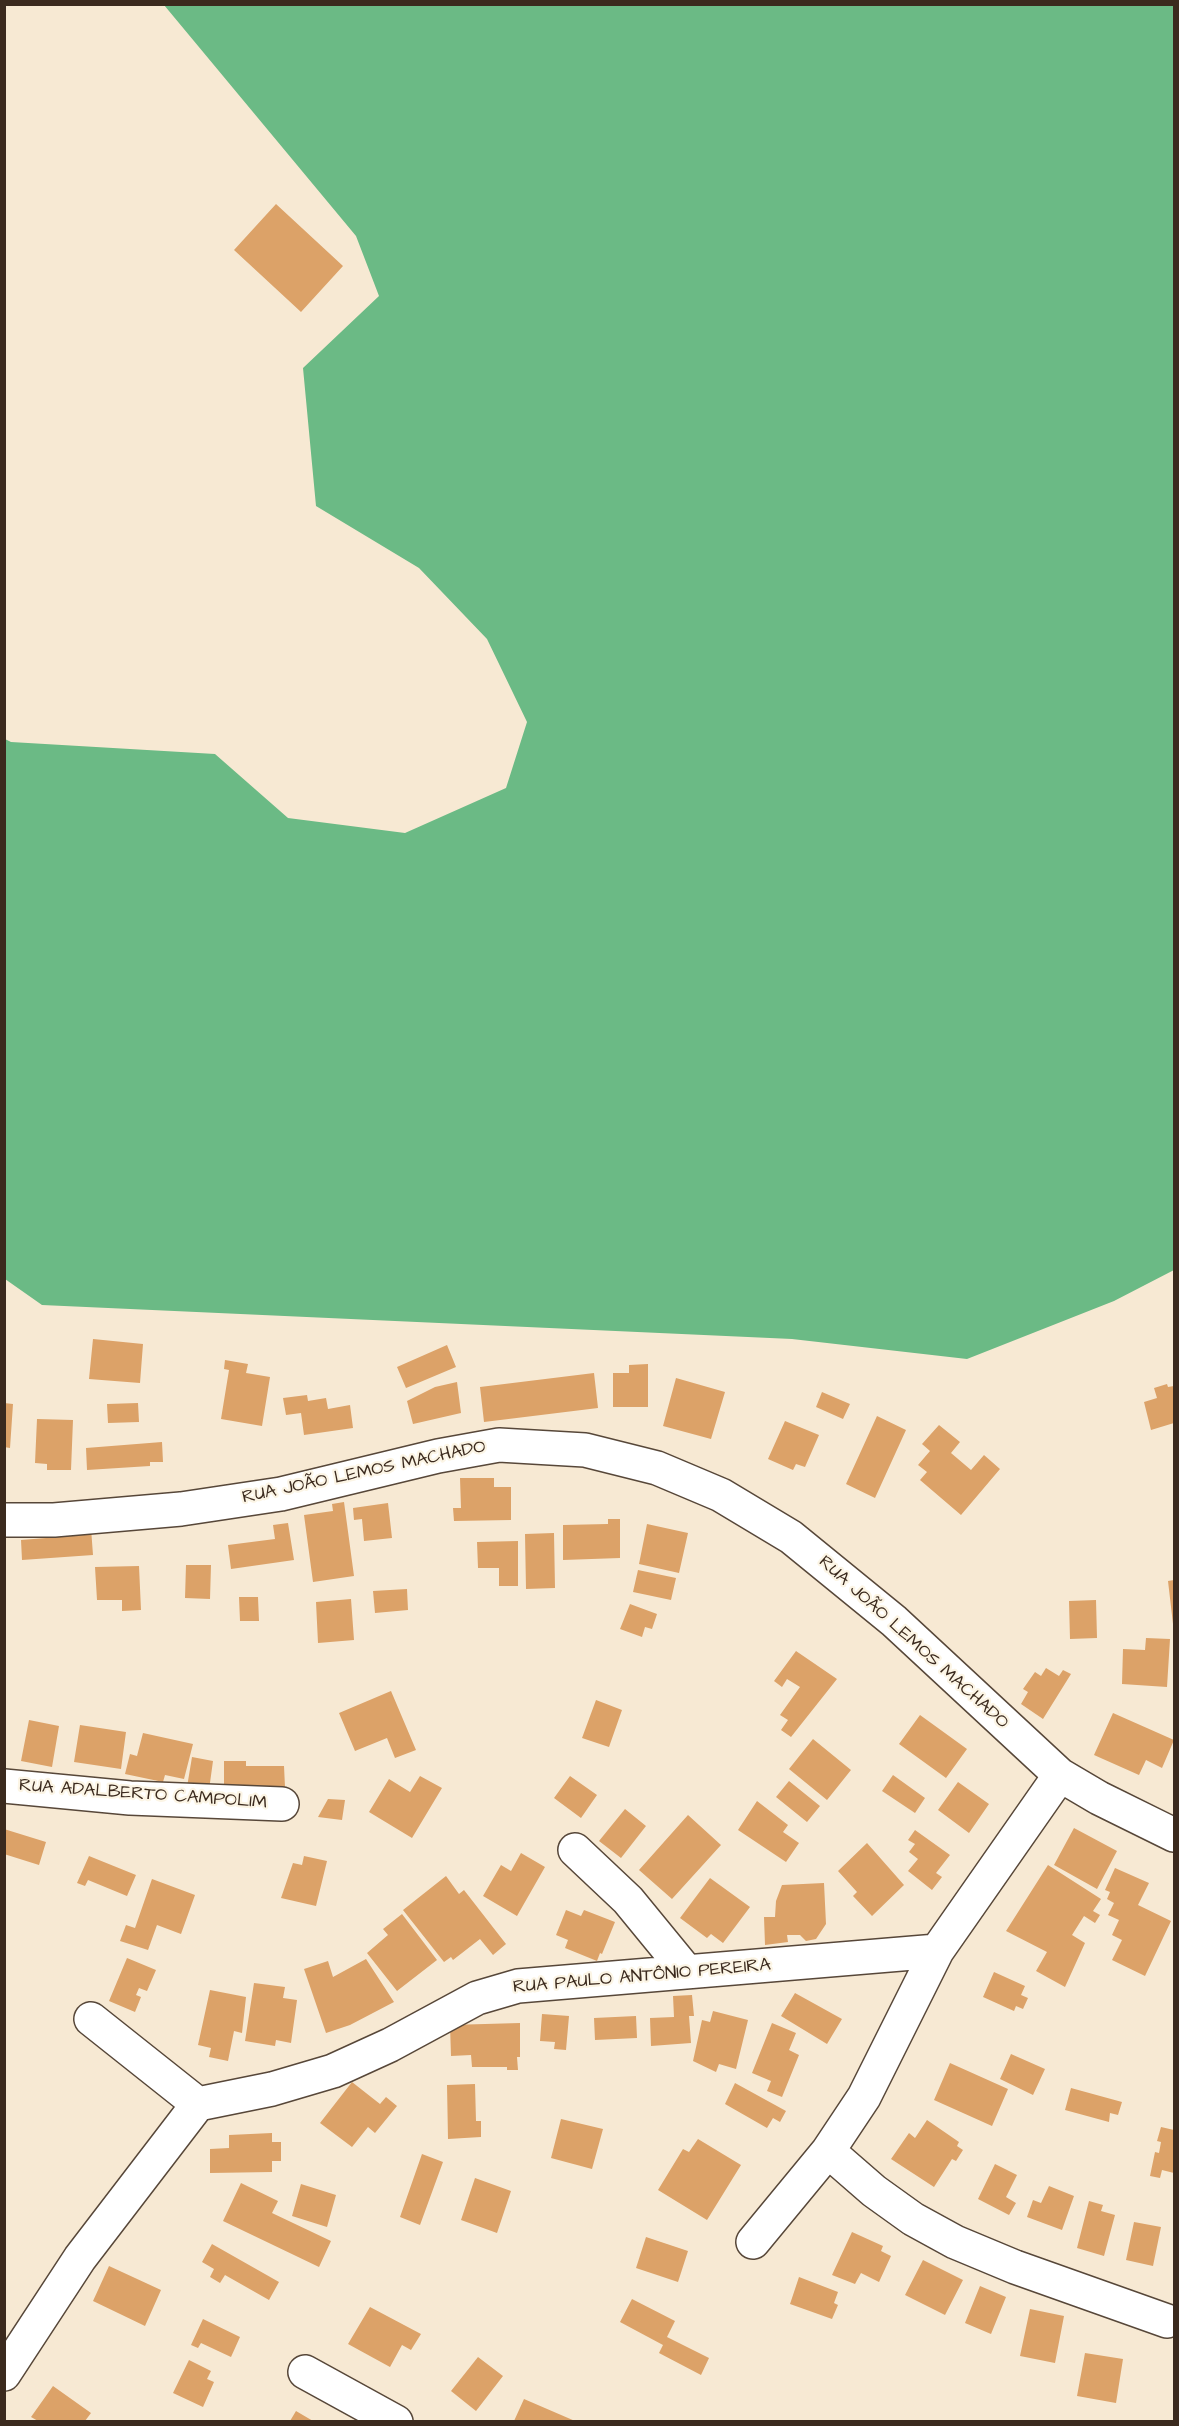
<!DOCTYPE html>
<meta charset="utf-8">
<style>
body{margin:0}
#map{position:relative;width:1179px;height:2426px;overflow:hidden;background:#f7e9d3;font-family:"Architects Daughter",sans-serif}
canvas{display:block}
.frame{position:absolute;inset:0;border:6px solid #3b2a1e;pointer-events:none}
</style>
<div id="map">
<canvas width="1179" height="2426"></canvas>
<div class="frame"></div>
</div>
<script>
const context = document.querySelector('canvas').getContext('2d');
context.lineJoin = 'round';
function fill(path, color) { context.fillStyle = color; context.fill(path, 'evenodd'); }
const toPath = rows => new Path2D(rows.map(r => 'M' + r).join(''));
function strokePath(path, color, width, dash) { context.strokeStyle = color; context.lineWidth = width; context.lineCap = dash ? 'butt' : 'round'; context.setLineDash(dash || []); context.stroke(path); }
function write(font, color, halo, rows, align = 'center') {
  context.font = font + ' "Architects Daughter",sans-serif'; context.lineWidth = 4.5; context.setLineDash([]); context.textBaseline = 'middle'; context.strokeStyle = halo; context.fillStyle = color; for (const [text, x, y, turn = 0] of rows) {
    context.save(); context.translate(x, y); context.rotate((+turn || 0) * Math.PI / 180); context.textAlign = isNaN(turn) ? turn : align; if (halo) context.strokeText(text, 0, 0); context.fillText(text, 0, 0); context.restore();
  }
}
const forest = toPath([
 [164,5,1174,5,1174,1270,1114,1301,967,1359,792,1339,42,1305,5,1279,5,739,11,742,215,754,288,818,405,833,506,788,527,722,487,639,419,568,316,506,303,368,379,296,356,236]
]);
const building = toPath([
 [276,204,343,266,301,312,234,250],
 [93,1339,143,1344,140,1383,89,1379],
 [447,1345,456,1367,406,1388,397,1367],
 [225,1360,248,1364,246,1373,270,1377,262,1426,221,1419,229,1370,224,1369],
 [648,1364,648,1407,613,1407,613,1373,629,1373,629,1365],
 [594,1373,598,1408,484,1422,480,1387],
 [676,1378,725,1392,711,1439,663,1426],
 [457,1382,461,1413,413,1424,407,1401,435,1387],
 [1167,1384,1168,1387,1174,1386,1174,1423,1151,1430,1144,1402,1157,1398,1154,1388],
 [822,1392,850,1404,843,1419,816,1407],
 [307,1395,308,1401,326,1398,328,1409,350,1405,353,1428,304,1435,301,1413,286,1415,283,1398],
 [4,1403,13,1404,10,1448,4,1447],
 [138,1403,139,1422,108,1423,107,1404],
 [877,1416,906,1430,875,1498,846,1484],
 [37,1419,73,1420,71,1470,47,1470,47,1464,35,1463],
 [785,1421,819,1435,805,1467,796,1464,793,1470,768,1459],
 [939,1425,960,1442,951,1453,971,1470,984,1455,1000,1469,961,1515,920,1480,927,1472,918,1465,930,1451,922,1444],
 [162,1442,163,1462,150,1462,150,1466,87,1470,86,1448],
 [460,1478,494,1478,494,1487,511,1487,511,1520,454,1521,453,1508,461,1508],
 [344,1502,354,1576,313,1582,304,1515,333,1511,332,1504],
 [388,1503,392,1538,364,1541,362,1519,354,1520,353,1508],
 [608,1519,620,1519,620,1558,563,1560,563,1525,608,1524],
 [288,1523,294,1560,231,1569,228,1545,275,1539,273,1525],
 [647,1524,688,1533,679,1573,639,1564],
 [91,1528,93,1555,22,1560,21,1540,46,1538,45,1531],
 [554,1533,555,1588,526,1589,525,1534],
 [518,1541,518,1586,499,1586,499,1568,478,1568,477,1542],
 [186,1565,211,1565,210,1599,185,1598],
 [139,1566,141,1610,122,1611,122,1600,97,1600,95,1567],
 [638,1570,676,1578,671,1600,633,1592],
 [1174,1580,1174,1624,1173,1624,1168,1581],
 [407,1589,408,1610,375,1613,373,1591],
 [239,1597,258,1597,259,1621,240,1621],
 [351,1599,354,1640,318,1643,316,1602],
 [1096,1600,1097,1638,1070,1639,1069,1601],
 [630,1604,657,1614,652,1629,645,1627,642,1637,620,1629],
 [1146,1638,1170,1639,1167,1687,1122,1684,1123,1649,1145,1650],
 [796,1651,837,1679,791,1737,781,1730,788,1720,780,1715,800,1687,787,1679,782,1687,774,1681],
 [1046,1668,1059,1676,1063,1670,1071,1674,1043,1719,1021,1704,1028,1692,1023,1689,1035,1672,1041,1676],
 [391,1691,416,1750,395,1758,387,1738,355,1751,339,1713],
 [596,1700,622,1710,609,1747,582,1738],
 [1113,1713,1174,1740,1162,1768,1146,1760,1139,1775,1094,1755],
 [920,1715,967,1749,946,1778,899,1744],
 [29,1720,59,1726,52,1767,21,1761],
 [80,1725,126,1732,121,1769,74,1762],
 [143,1733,193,1744,184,1779,165,1775,163,1782,125,1774,130,1754,137,1756],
 [813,1739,851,1770,827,1800,789,1769],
 [192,1757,213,1761,209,1790,187,1787],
 [224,1761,246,1761,246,1766,284,1766,285,1787,224,1789],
 [893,1775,925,1798,915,1813,882,1791],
 [420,1776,442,1788,412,1838,369,1812,389,1779,410,1792],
 [570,1776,597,1795,581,1818,554,1798],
 [789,1781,820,1806,807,1822,776,1797],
 [958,1782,989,1804,969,1833,938,1810],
 [328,1799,345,1800,342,1820,318,1817],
 [757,1801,788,1825,783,1832,799,1843,786,1862,738,1830],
 [625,1809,646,1826,621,1858,599,1841],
 [688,1815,721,1845,672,1899,639,1870],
 [1074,1828,1117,1851,1097,1889,1054,1865],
 [4,1829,46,1842,39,1865,4,1854],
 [915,1830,950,1855,936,1873,942,1877,932,1890,908,1871,918,1859,909,1852,915,1844,908,1840],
 [867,1843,904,1885,872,1916,853,1896,857,1892,838,1871],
 [521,1853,545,1867,517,1916,483,1896,501,1865,511,1871],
 [89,1856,136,1875,127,1896,88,1880,85,1886,77,1883],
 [304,1856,327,1861,316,1906,281,1898,293,1863,302,1865],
 [1048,1865,1101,1899,1093,1911,1100,1915,1095,1923,1084,1916,1072,1935,1085,1943,1065,1987,1036,1971,1047,1952,1006,1931],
 [1115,1868,1149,1883,1138,1905,1171,1921,1145,1976,1112,1960,1122,1940,1112,1935,1119,1920,1108,1915,1114,1903,1107,1899,1110,1892,1105,1890],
 [446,1876,459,1894,464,1890,506,1944,493,1955,480,1939,453,1960,451,1957,444,1962,403,1910],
 [710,1878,750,1907,723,1943,711,1934,707,1938,680,1918],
 [152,1879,195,1895,181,1934,157,1925,148,1950,120,1941,126,1925,135,1928],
 [824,1883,826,1924,816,1939,806,1941,800,1935,787,1935,788,1942,765,1945,764,1917,775,1917,776,1901,782,1885],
 [566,1910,581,1916,584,1910,615,1922,602,1954,600,1953,597,1961,565,1948,568,1940,556,1935],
 [402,1914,437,1960,397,1991,367,1953,388,1935,383,1929],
 [127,1958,156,1970,147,1991,139,1988,136,1995,141,1997,135,2012,109,2001],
 [366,1959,394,2002,350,2025,326,2033,304,1969,328,1961,333,1977],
 [994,1972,1025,1986,1021,1995,1028,1998,1023,2009,1016,2006,1014,2011,983,1997],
 [254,1983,285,1987,283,1998,297,2000,291,2043,276,2040,275,2046,245,2041],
 [210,1990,246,1997,242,2033,234,2031,228,2061,209,2057,211,2048,198,2045],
 [795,1993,842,2019,827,2044,781,2016],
 [692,1995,694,2016,689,2016,691,2043,651,2046,650,2018,674,2017,673,1996],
 [713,2011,748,2020,736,2069,719,2064,716,2072,693,2061,702,2020,710,2022],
 [542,2014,569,2016,566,2050,554,2049,555,2042,540,2041],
 [636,2016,637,2038,595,2040,594,2018],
 [520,2023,520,2057,517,2057,518,2070,507,2070,507,2067,472,2067,471,2055,451,2056,450,2025],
 [772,2023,796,2033,789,2050,799,2055,782,2097,767,2091,771,2081,752,2073],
 [1011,2054,1045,2069,1033,2095,1000,2079],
 [950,2063,1008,2089,992,2126,934,2100],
 [352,2082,380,2104,386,2097,397,2106,375,2133,368,2127,352,2147,320,2123],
 [735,2083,786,2111,780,2122,773,2118,767,2128,725,2104],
 [475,2084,476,2121,481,2121,481,2137,448,2139,447,2085],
 [1071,2088,1122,2102,1118,2115,1110,2113,1109,2122,1065,2110],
 [561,2119,603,2129,592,2169,551,2158],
 [927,2120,959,2142,957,2146,963,2150,956,2161,952,2159,934,2187,891,2159,909,2133,915,2138],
 [1161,2127,1174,2130,1174,2173,1162,2170,1160,2178,1150,2176,1155,2152,1159,2153,1161,2142,1157,2141],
 [272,2133,272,2142,281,2142,281,2161,272,2161,272,2172,210,2173,210,2149,229,2148,229,2135],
 [698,2139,741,2165,707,2220,658,2190,683,2149,689,2152],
 [422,2154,443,2162,420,2225,400,2217],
 [995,2164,1017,2175,1006,2197,1016,2203,1009,2215,978,2199],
 [475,2178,511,2191,497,2233,461,2220],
 [241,2183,278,2201,272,2213,331,2241,319,2267,223,2221],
 [301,2184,336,2195,327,2227,292,2216],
 [1049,2186,1074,2196,1062,2230,1027,2217,1033,2200,1041,2203],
 [1089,2201,1103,2205,1101,2211,1115,2215,1104,2256,1077,2248],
 [1134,2222,1161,2227,1153,2266,1126,2260],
 [852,2232,883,2246,881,2251,891,2256,879,2282,861,2273,855,2284,832,2275],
 [646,2237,688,2251,678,2282,636,2268],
 [212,2244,279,2282,269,2300,225,2275,220,2283,210,2277,214,2269,202,2262],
 [923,2260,963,2280,945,2315,905,2295],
 [109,2266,161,2290,145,2326,93,2301],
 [799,2277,838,2292,834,2303,838,2305,832,2319,790,2304],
 [980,2286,1006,2297,991,2334,965,2323],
 [632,2299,675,2321,667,2337,709,2358,701,2375,659,2353,663,2345,620,2322],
 [370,2307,421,2334,411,2350,402,2345,390,2367,348,2344],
 [1030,2309,1064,2316,1055,2363,1020,2356],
 [203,2319,240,2337,231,2357,201,2343,198,2348,191,2345],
 [1085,2353,1123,2359,1116,2403,1077,2396],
 [478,2357,503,2376,476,2411,451,2391],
 [189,2360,211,2371,207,2379,214,2382,203,2407,173,2393],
 [53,2386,91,2413,85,2421,38,2421,31,2417],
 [524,2399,575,2421,514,2421],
 [296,2411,313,2421,290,2421]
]);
const minor = toPath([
 [4,1520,54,1520,181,1509,281,1494,438,1456,499,1445,585,1450,657,1468,721,1495,791,1537,894,1621,1060,1775,1099,1798,1174,1835],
 [4,1786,130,1798,282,1804],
 [575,1850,628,1900,687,1972],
 [91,2019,198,2104],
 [828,2151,874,2191,913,2219,955,2242,1015,2267,1167,2321],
 [753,2242,828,2151,864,2097,937,1951,1060,1775],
 [305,2372,396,2422],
 [4,2374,80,2258,198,2104,272,2089,333,2071,390,2045,477,1998,518,1986,937,1951]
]);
const streetNames = [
 ["RUA JOÃO LEMOS MACHADO",364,1473,-12],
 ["RUA JOÃO LEMOS MACHADO",913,1643,42],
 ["RUA ADALBERTO CAMPOLIM",143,1795,4],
 ["RUA PAULO ANTÔNIO PEREIRA",642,1977,-5]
];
fill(forest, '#6bba85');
fill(building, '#dca268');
strokePath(minor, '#574739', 36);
strokePath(minor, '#fff', 33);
write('18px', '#3b2a1e', '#fcf5e5', streetNames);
</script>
